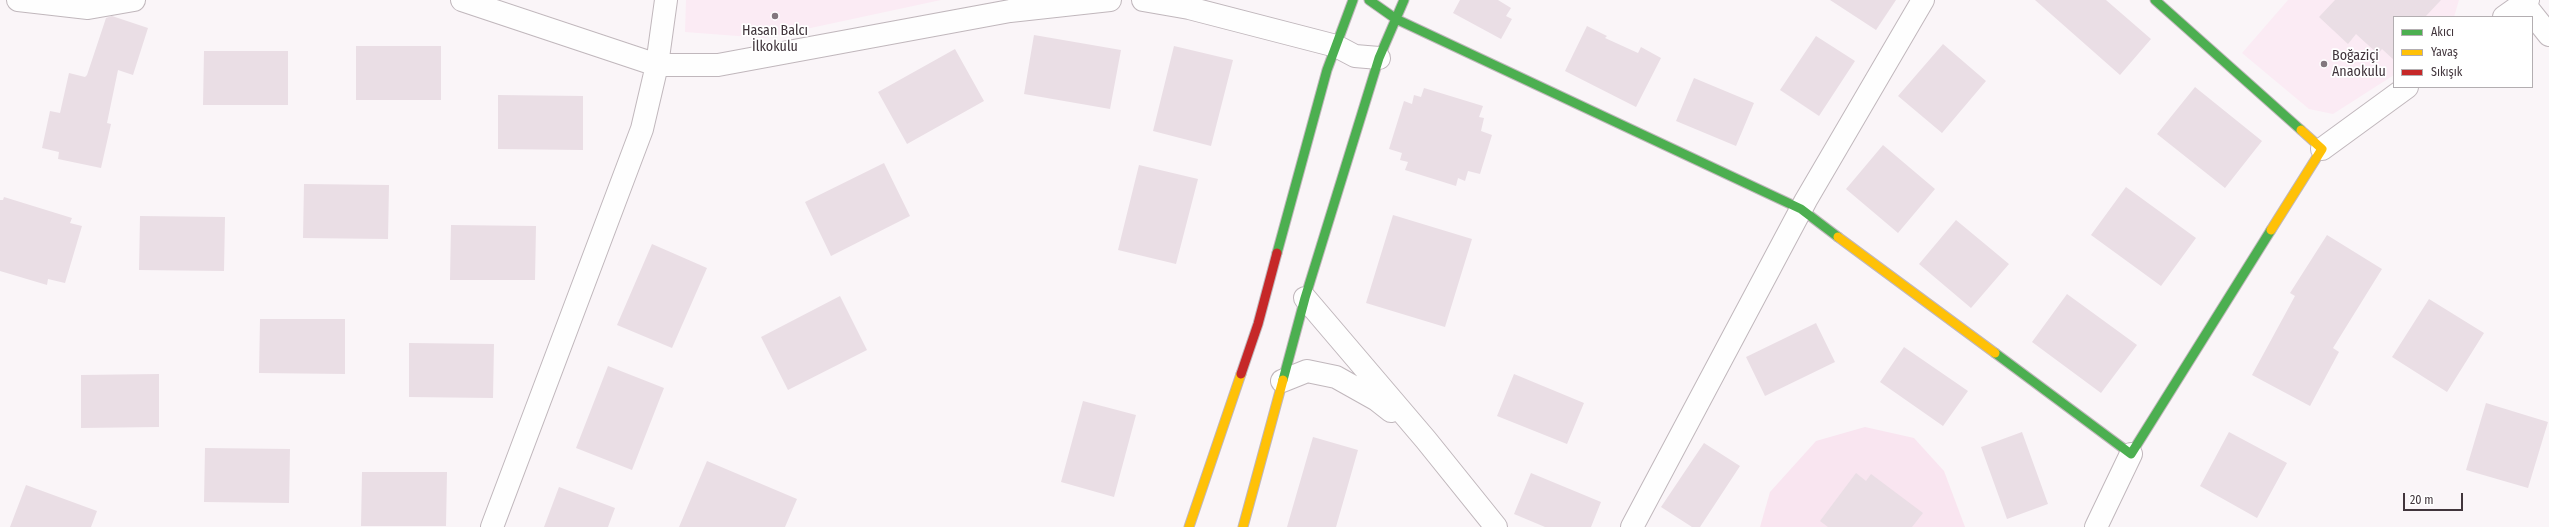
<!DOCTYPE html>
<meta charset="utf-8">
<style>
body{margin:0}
#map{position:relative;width:2549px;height:527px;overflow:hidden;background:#faf5f8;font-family:"Fira Sans Condensed",sans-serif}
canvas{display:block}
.legend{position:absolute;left:2393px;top:16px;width:140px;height:72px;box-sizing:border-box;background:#fff;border:1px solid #b3aeb1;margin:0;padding:5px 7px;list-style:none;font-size:12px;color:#41353c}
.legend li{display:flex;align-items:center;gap:8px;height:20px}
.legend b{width:20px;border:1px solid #b3aeb1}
.scale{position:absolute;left:2403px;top:493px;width:60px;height:18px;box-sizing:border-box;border:2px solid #41353c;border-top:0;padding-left:5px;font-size:12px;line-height:14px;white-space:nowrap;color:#41353c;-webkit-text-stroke:3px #fff;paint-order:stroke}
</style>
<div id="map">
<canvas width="2549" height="527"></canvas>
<ul class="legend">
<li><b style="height:5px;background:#4caf50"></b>Akıcı</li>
<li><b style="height:5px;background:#ffc107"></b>Yavaş</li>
<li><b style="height:5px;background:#c62828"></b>Sıkışık</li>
</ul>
<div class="scale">20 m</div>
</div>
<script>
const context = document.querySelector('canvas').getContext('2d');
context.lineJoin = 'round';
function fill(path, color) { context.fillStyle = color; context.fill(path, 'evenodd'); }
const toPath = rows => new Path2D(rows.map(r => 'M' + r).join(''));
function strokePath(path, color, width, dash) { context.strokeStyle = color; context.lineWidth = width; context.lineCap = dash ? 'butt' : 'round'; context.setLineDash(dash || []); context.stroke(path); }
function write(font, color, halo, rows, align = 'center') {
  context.font = font + ' "Fira Sans Condensed",sans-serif'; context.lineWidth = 3.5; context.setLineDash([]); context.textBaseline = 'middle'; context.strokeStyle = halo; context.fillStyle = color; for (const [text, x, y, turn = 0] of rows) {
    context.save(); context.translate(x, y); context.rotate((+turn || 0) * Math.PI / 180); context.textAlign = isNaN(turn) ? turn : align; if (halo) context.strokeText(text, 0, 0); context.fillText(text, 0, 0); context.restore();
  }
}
const built = toPath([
 [686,0,941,0,764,38,685,32],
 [2288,0,2459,0,2454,17,2394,17,2394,75,2333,114,2309,109,2242,53]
]);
const green = toPath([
 [1865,427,1914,438,1944,471,1965,527,1760,527,1770,492,1816,441]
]);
const building = toPath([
 [1460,0,1498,0,1511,8,1506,16,1512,19,1501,39,1453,13],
 [1830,0,1896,0,1876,30],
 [2035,0,2106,0,2151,39,2120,75],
 [2335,0,2441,0,2425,17,2394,17,2394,60,2382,49,2378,54,2356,34,2348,44,2319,17],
 [112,16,148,28,133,75,118,70,107,123,111,124,101,168,58,159,59,152,42,148,50,111,60,113,69,73,85,77,87,75,106,18],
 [1587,26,1607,36,1605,38,1638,53,1641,47,1661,58,1636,107,1565,71],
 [1034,35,1121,50,1110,109,1024,94],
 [1816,36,1855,61,1819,116,1780,90],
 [1943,44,1986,81,1942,133,1898,96],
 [356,46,441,46,441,100,356,100],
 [1174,46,1233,60,1211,146,1153,131],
 [955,49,984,101,907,144,878,92],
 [204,51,288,51,288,105,203,105],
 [1694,78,1754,103,1736,146,1676,121],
 [2195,87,2262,141,2225,188,2157,134],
 [1424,88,1483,106,1479,117,1484,118,1481,131,1492,135,1480,174,1468,171,1465,181,1458,178,1456,186,1405,170,1408,162,1400,160,1402,153,1389,149,1404,101,1412,104,1414,95,1421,97],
 [498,95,583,96,583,150,498,149],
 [1883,145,1935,189,1898,233,1846,189],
 [884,163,910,216,831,256,805,202],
 [1139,165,1198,179,1176,264,1118,250],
 [304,184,389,185,388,239,303,238],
 [2126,187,2196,238,2161,286,2091,235],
 [4,197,72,218,70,223,82,226,65,283,48,279,47,285,0,271,0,200,3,200],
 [1393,215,1472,239,1445,327,1366,303],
 [140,216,225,217,224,271,139,270],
 [1956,220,2009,264,1971,308,1919,264],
 [451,225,536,226,535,280,450,280],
 [2327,235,2382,269,2333,348,2339,352,2310,406,2252,375,2295,296,2290,293],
 [652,244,707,268,672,348,617,325],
 [2067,294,2137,345,2101,393,2032,342],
 [840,296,867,350,788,390,761,337],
 [2429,299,2484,333,2447,392,2392,357],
 [260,319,345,319,345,374,259,373],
 [1816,323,1835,362,1765,396,1746,357],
 [409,343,494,344,493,398,409,397],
 [1904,347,1968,391,1943,426,1880,382],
 [608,366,664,388,632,470,576,448],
 [159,374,159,427,81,428,81,375],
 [1514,374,1584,403,1567,444,1497,416],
 [1083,401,1136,415,1114,497,1061,482],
 [2486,403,2548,422,2528,488,2466,470],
 [2022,432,2048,504,2007,519,1981,447],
 [2229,432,2287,463,2257,518,2200,486],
 [1313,437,1358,450,1336,527,1287,527],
 [1704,443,1740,466,1700,527,1692,527,1661,507],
 [205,448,290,449,289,503,204,502],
 [707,461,797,499,785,527,679,527],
 [362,472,447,472,446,526,361,526],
 [1531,473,1601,502,1591,527,1545,527,1514,514],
 [1856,473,1866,481,1871,474,1923,513,1912,527,1828,527,1820,521],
 [26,485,97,511,91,527,10,527],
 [559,487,615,508,608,527,544,527]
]);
const street = toPath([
 [18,0,88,8,134,0],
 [462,0,657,65,718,65,1010,11,1110,0],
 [1143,0,1189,8,1336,46,1355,56,1379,58],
 [2521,0,2549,35],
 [2504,17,2528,0],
 [2322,149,2407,87],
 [1305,298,1426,440,1496,527],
 [1282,381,1307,371,1336,377,1377,400,1391,411],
 [492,527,642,129,657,65,666,0],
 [1632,527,1806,200,1923,0],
 [2096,527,2131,454]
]);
const fast = toPath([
 [1369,0,1396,19,1801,209,1838,237],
 [2155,0,2301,130],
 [1277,253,1327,70,1353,0],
 [1995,353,2131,454,2271,230],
 [1283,380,1305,298,1379,58,1404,0]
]);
const slow = toPath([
 [2271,230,2322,149,2301,130],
 [1838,237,1995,353],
 [1189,527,1241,374],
 [1243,527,1283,380]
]);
const jam = toPath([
 [1241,374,1258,324,1277,253]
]);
const markers = [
 [775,16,4,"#82787e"],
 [2324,64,4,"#82787e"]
];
const poiNames = [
 ["Hasan Balcı",775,31],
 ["İlkokulu",775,47],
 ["Boğaziçi",2332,56,"left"],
 ["Anaokulu",2332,72,"left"]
];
fill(built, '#fbebf4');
fill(green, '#f9e5f0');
fill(building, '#eadee5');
strokePath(street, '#c0b7bc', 24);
strokePath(fast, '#c0b7bc', 11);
strokePath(slow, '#c0b7bc', 11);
strokePath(jam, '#c0b7bc', 11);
strokePath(street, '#fefefe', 22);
strokePath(fast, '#4caf50', 9);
strokePath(slow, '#ffc107', 9);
strokePath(jam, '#c62828', 9);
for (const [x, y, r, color] of markers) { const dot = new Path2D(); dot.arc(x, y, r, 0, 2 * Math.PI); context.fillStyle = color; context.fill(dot); strokePath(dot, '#fff', 1.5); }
write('14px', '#41353c', '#fff', poiNames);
</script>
